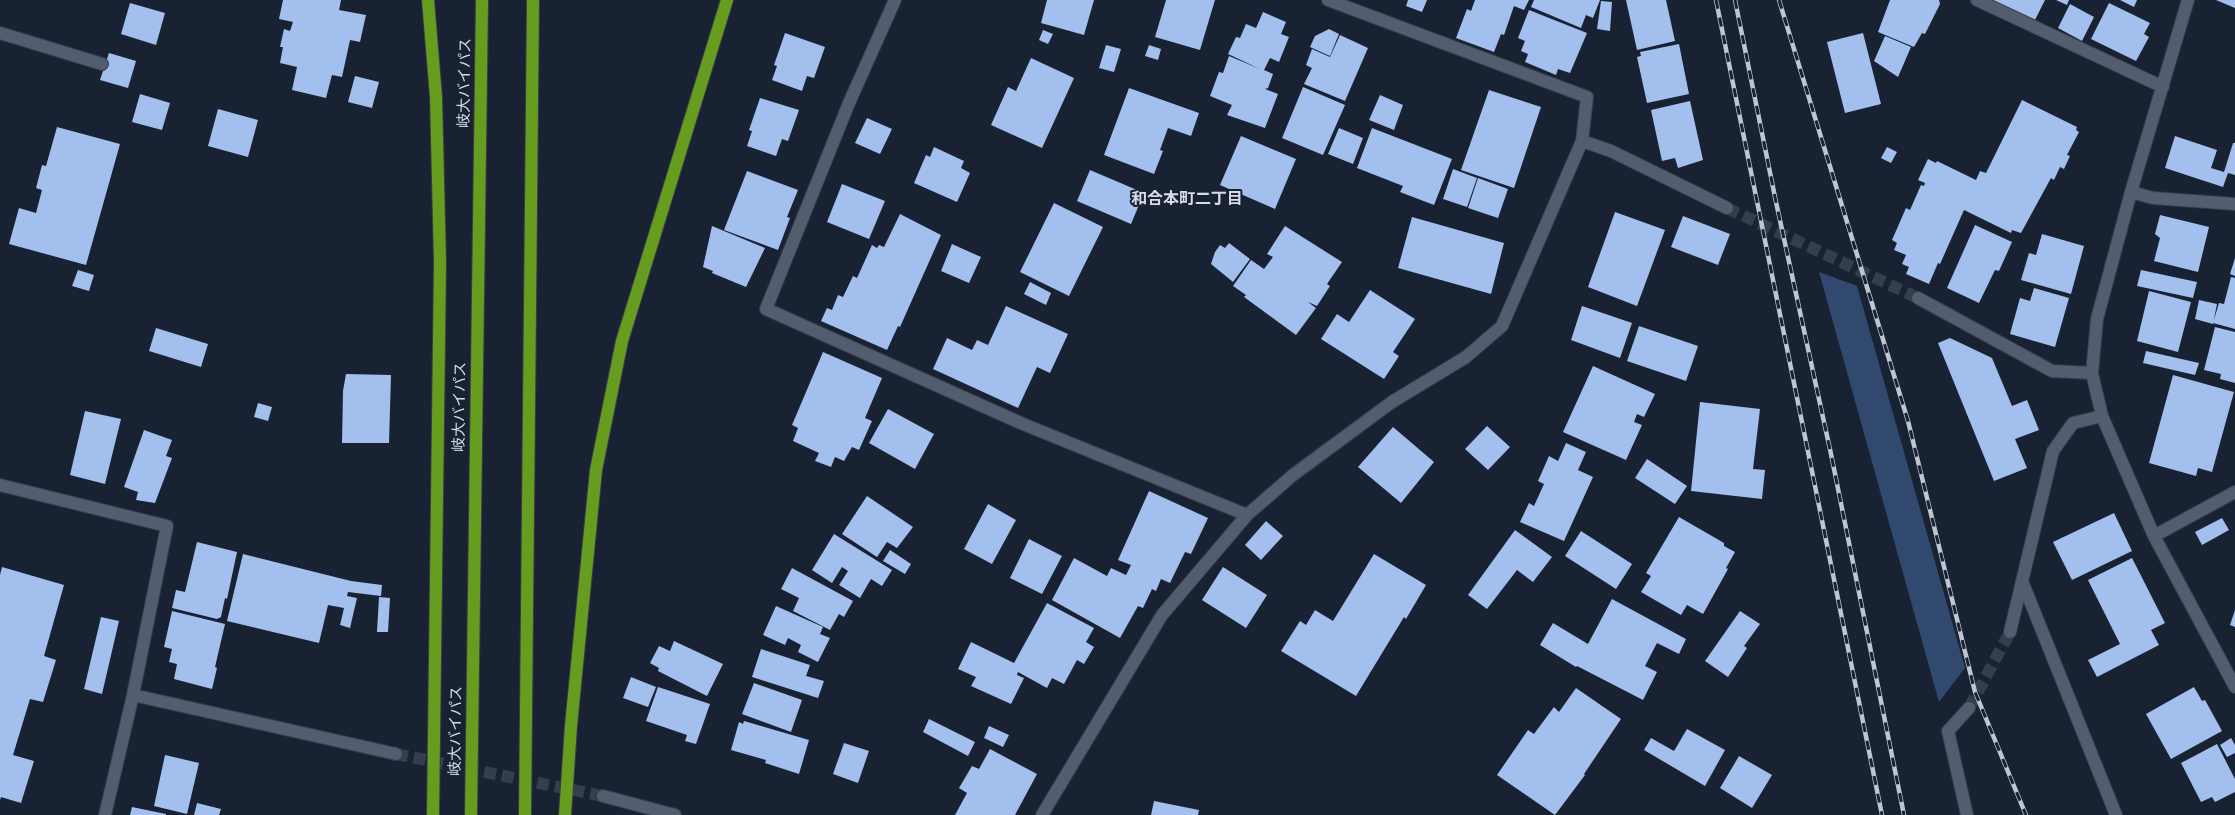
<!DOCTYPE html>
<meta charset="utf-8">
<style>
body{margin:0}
canvas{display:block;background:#182232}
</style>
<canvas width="2235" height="815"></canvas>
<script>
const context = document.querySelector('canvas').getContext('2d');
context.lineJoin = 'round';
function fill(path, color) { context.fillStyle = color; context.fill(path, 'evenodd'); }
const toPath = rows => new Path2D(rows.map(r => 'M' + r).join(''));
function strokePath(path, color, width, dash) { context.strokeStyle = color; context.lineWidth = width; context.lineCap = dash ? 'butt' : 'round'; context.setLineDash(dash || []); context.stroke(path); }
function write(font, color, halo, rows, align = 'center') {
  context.font = font + ' Figtree,"Noto Sans JP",sans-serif'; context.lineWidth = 4; context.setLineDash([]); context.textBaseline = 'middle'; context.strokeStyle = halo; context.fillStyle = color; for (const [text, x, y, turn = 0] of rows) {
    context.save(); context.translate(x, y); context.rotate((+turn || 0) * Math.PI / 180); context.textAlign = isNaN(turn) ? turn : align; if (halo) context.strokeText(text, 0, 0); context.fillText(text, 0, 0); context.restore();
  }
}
const green = toPath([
 [1819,272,1857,286,1965,668,1939,702]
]);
const building = toPath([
 [283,0,341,0,339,10,366,15,360,42,350,40,342,77,332,75,326,98,292,90,297,67,280,63,283,47,280,47,284,29,290,31,293,22,279,19],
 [1047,0,1094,0,1084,35,1041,23],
 [1166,0,1215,0,1200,50,1155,37],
 [1408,0,1427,0,1422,12,1406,6],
 [1475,0,1529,0,1524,10,1514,6,1504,35,1501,34,1494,52,1456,38,1467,9,1471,11],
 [1534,0,1600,0,1593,18,1586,15,1581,28,1531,7],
 [1626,0,1666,0,1675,41,1637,50],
 [1890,0,1939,0,1940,4,1925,34,1922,33,1914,47,1878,32],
 [1992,0,2045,0,2035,20],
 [2056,0,2069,0,2067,5],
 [2120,0,2137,0,2134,7],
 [2216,0,2235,0,2235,8],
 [1601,1,1612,2,1610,31,1597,29],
 [130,3,165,13,156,45,121,34],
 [2109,3,2150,23,2144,34,2149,37,2136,61,2091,39],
 [2070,4,2094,17,2082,41,2058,28],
 [1529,10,1587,33,1570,73,1558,69,1556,75,1525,62,1528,54,1521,51,1525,41,1518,38],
 [1263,12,1286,22,1281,34,1289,37,1279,62,1270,58,1264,70,1273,74,1268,88,1265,89,1278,94,1265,128,1227,115,1232,105,1210,96,1219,72,1223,73,1229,56,1260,69,1228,54,1236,37,1240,38,1246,24,1256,28],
 [1329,29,1339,34,1330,56,1310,47,1315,36],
 [1043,30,1053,34,1048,44,1039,40],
 [785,33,825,47,814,78,807,76,802,91,772,80,777,66,774,65],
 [1863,33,1881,104,1845,113,1827,42],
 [1340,35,1368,48,1345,101,1304,84,1312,68,1306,65,1312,49,1330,57],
 [1885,36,1911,47,1898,77,1874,61],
 [1679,44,1689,94,1647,103,1637,57,1641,56,1640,52],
 [1106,45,1121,49,1114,72,1099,68],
 [1149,45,1161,49,1158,60,1145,56],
 [109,53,136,61,128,88,100,80],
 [1031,58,1074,78,1042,148,991,125,1008,87,1016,91],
 [355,76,379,82,372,108,348,102],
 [1303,87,1345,105,1323,155,1282,138],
 [1129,88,1199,113,1191,136,1168,128,1160,150,1163,151,1154,174,1104,155],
 [1489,90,1541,107,1514,188,1461,170],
 [140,94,170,103,162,130,132,122],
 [1380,95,1403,105,1394,130,1369,120],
 [760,98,799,110,788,141,782,139,776,156,747,146,752,131,749,130],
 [2022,100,2077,127,2076,130,2079,132,2067,155,2070,156,2064,169,2060,167,2054,180,2051,178,2021,233,2012,230,2011,233,1964,210,1940,264,1938,263,1929,284,1906,274,1909,267,1902,264,1906,255,1894,250,1897,243,1892,240,1906,208,1910,210,1921,185,1924,186,1925,183,1918,180,1928,159,1936,163,1937,161,1976,180,1980,171,1986,173],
 [1690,101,1703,160,1678,168,1675,158,1662,161,1651,110],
 [218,109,258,120,248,157,208,146],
 [867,118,892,129,880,154,855,143],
 [57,127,120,144,86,265,9,244,19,208,36,213,42,190,36,188,42,165,46,166],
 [1339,128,1363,138,1353,164,1328,154],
 [1372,128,1452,159,1434,205,1400,192,1403,186,1357,168],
 [1241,136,1296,159,1275,209,1220,185],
 [2175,136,2217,150,2211,168,2224,172,2233,143,2235,143,2235,175,2228,173,2223,187,2165,168],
 [934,147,964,161,961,168,970,173,957,202,914,183,926,155,930,157],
 [1887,147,1897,152,1891,163,1881,158],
 [1453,169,1477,178,1467,207,1443,199],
 [1090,170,1144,193,1131,224,1077,201],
 [747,171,798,190,787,217,790,218,778,250,724,230],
 [1478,178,1508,189,1498,218,1468,208],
 [842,184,885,201,869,239,827,222],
 [1054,203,1103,227,1069,296,1020,272],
 [1615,212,1665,230,1637,306,1588,287],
 [900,214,941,235,900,327,898,326,887,350,821,321,827,308,832,310,838,295,843,297,853,276,857,278,872,245,877,248,879,245,884,247],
 [2160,215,2209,227,2198,272,2154,261,2160,238,2155,234],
 [1683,216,1730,234,1718,265,1671,247],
 [1412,217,1504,243,1491,294,1398,268],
 [1975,225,2012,242,1999,271,1995,270,1979,303,1947,288],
 [712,226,765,248,746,287,712,273,713,271,703,267],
 [1285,226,1342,262,1327,284,1330,286,1317,306,1308,302,1316,308,1296,335,1244,297,1246,295,1233,286,1251,260,1264,269,1273,257,1267,254],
 [2042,234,2084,246,2071,294,2021,280,2029,253,2036,255],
 [1229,243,1250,259,1233,282,1211,264,1215,252,1220,245,1225,248],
 [952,244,981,257,969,283,941,271],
 [2235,258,2235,276,2230,274],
 [78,270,94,275,89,291,72,286],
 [2141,270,2197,282,2193,298,2137,286],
 [2231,277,2235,278,2235,329,2213,323,2219,303,2224,304],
 [1030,282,1051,293,1046,305,1024,294],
 [2034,288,2069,298,2055,347,2010,334,2020,298,2030,301],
 [1370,290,1415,319,1393,352,1399,356,1384,379,1321,339,1337,314,1349,322],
 [2149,291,2191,302,2178,352,2137,341],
 [2199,300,2217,304,2213,324,2195,319],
 [1006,306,1068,334,1050,373,1037,367,1018,408,933,369,947,338,972,350,977,340,988,345],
 [1582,306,1632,323,1620,358,1571,340],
 [1639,326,1698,346,1686,381,1627,361],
 [2215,327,2235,332,2235,383,2220,379,2221,374,2204,370],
 [156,328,208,344,201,367,149,351],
 [1950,338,1992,358,2012,406,2027,400,2039,430,2015,439,2027,468,1994,481,1938,343],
 [2146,351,2199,363,2195,375,2143,363],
 [823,352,882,378,865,418,872,421,859,450,852,447,844,461,835,457,831,467,815,461,819,453,793,441,798,428,792,425],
 [1593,366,1655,394,1644,417,1637,414,1634,422,1642,425,1626,460,1563,432],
 [346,374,391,375,389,443,342,443,343,391],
 [2173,375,2234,392,2212,472,2198,468,2196,476,2149,463],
 [1700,402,1760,409,1753,469,1765,470,1762,499,1691,491],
 [258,403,272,407,268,421,254,417],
 [888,409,934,434,915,469,869,443],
 [85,411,121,419,105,484,70,475],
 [1487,426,1510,447,1488,470,1465,449],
 [1393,427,1434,462,1401,503,1358,467],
 [144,430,172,440,166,456,172,458,155,503,136,500,138,492,124,487],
 [1566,443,1586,452,1578,470,1593,477,1564,541,1520,522,1529,503,1534,506,1544,484,1538,481,1549,456,1558,461],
 [1647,459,1687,486,1675,504,1635,478],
 [1149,491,1208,518,1191,554,1185,552,1170,583,1161,579,1156,591,1152,589,1143,608,1138,606,1120,638,1052,600,1074,558,1107,576,1111,568,1126,575,1131,565,1118,560],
 [867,496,913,527,897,548,887,542,877,557,842,534],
 [988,504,1016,520,992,564,964,549],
 [2114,513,2132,551,2072,580,2053,542],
 [1679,517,1724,543,1724,546,1735,552,1726,568,1728,569,1703,614,1687,605,1681,615,1641,592,1651,576,1646,573],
 [2222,518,2229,530,2202,545,2195,532],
 [1266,521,1283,536,1261,560,1245,545],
 [1515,530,1552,557,1533,582,1517,570,1487,609,1468,595],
 [1581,531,1632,564,1616,589,1565,556],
 [834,534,892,570,882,586,871,579,860,598,839,585,848,571,842,567,832,583,812,570],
 [1029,539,1062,556,1042,594,1010,578],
 [197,542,237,552,227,599,225,598,221,617,217,619,172,608,176,590,185,592],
 [890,550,911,564,905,574,883,561],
 [243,554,351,581,382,585,381,596,348,592,347,596,357,598,350,628,340,625,344,608,328,605,319,643,227,621],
 [1374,554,1426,585,1406,619,1404,617,1356,696,1281,651,1300,621,1306,625,1315,610,1333,621],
 [2132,558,2165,623,2151,630,2159,645,2097,677,2088,660,2120,644,2088,580],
 [2,567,64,585,44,656,56,660,43,702,30,699,13,755,34,761,21,803,1,797,0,800,0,575],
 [1223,567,1267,595,1246,628,1202,600],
 [792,568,853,601,844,617,839,614,830,630,793,611,799,598,781,589],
 [379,597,390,598,388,632,377,632],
 [1612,599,1686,639,1679,654,1657,643,1645,666,1657,672,1643,700,1577,666,1576,667,1540,645,1553,623,1588,644],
 [1047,603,1094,628,1086,642,1094,647,1084,664,1077,660,1064,684,1052,678,1047,688,1018,672,1017,675,1024,678,1011,704,971,686,976,677,958,669,971,642,1014,663],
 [776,606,823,627,820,634,830,638,818,662,798,652,801,645,788,638,785,645,763,635],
 [2235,610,2235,627,2230,625],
 [172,611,225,624,215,667,217,668,212,689,174,679,177,664,169,662,172,649,164,647],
 [1740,611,1760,624,1744,646,1747,648,1728,677,1705,661],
 [101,617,119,621,102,694,84,689],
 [674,641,723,664,707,696,658,671,659,668,650,663,659,646,670,651],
 [761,649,810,665,806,676,824,681,818,698,752,677],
 [631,677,656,687,648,707,623,698],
 [754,683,802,700,791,732,742,714],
 [658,687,710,704,696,744,685,741,687,735,646,721],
 [2194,687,2202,701,2205,700,2222,731,2171,759,2146,714],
 [1576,688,1621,719,1584,774,1585,775,1555,815,1497,775,1528,730,1534,734,1554,707,1559,712],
 [929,719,975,742,968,756,923,732],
 [744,721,809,740,799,774,765,763,766,760,731,750,739,722,743,724],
 [989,726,1009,735,1003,747,984,738],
 [1687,729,1725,750,1705,786,1644,750,1651,738,1674,751],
 [2231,738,2235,745,2235,753,2227,757,2220,745],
 [844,743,869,751,858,783,833,774],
 [2217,744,2235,779,2235,792,2215,802,2212,797,2201,802,2181,763],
 [990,749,1037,774,1015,815,955,815,967,793,959,788,972,766,979,769],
 [165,755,199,763,187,814,154,806],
 [1739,756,1772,775,1752,808,1720,788],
 [1154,801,1199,810,1198,815,1151,815],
 [197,803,221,809,219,815,194,815],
 [132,807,166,814,166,815,130,815]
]);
const minorTunnel = toPath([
 [1727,208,1918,298],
 [1969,708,2010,632],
 [396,754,603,796]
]);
const minor = toPath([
 [895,0,849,103,766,309,1023,424,1247,515],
 [1977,0,2163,87],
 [2188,0,2131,192,2097,319,2092,373,2102,416,2154,536,2235,687],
 [0,33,102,64],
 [1582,141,1611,151,1727,208],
 [2131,192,2153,198,2235,204],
 [1918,298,2052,371,2092,373],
 [0,485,167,526,133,695,105,815],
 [2154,536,2235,492],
 [2022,581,2116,815],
 [2010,632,2053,451,2073,423,2102,416],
 [133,695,396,754],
 [603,796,675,815],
 [1042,815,1162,615,1247,515,1293,475,1392,402,1466,357,1502,326,1582,141,1587,97,1328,0],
 [1967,815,1948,731,1969,708]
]);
const highway = toPath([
 [428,0,436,97,440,262,433,815],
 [471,815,482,0],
 [525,815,533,0],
 [565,815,571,726,596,470,622,341,727,0]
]);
const rail = toPath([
 [1716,0,1882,815],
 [1735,0,1776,202,1831,454,1904,815],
 [1779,0,1908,421,1975,692,2026,815]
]);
const streetNames = [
 ["岐大バイパス",465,83,-89],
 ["岐大バイパス",460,407,-89],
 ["岐大バイパス",456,731,-89]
];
const neighbourhoodNames = [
 ["和合本町二丁目",1187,199]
];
fill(green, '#31496f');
fill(building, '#a2bfed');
strokePath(minorTunnel, '#343e4d', 12, [12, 6]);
strokePath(minor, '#363d4a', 14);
strokePath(highway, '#363d4a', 14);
strokePath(minor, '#525e70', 12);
strokePath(highway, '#679d1e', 12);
strokePath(rail, '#bfc6d2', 4.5);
strokePath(rail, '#182232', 3, [9]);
write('15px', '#d5dce7', '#182232', streetNames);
write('bold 16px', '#d5dce7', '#182232', neighbourhoodNames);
</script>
